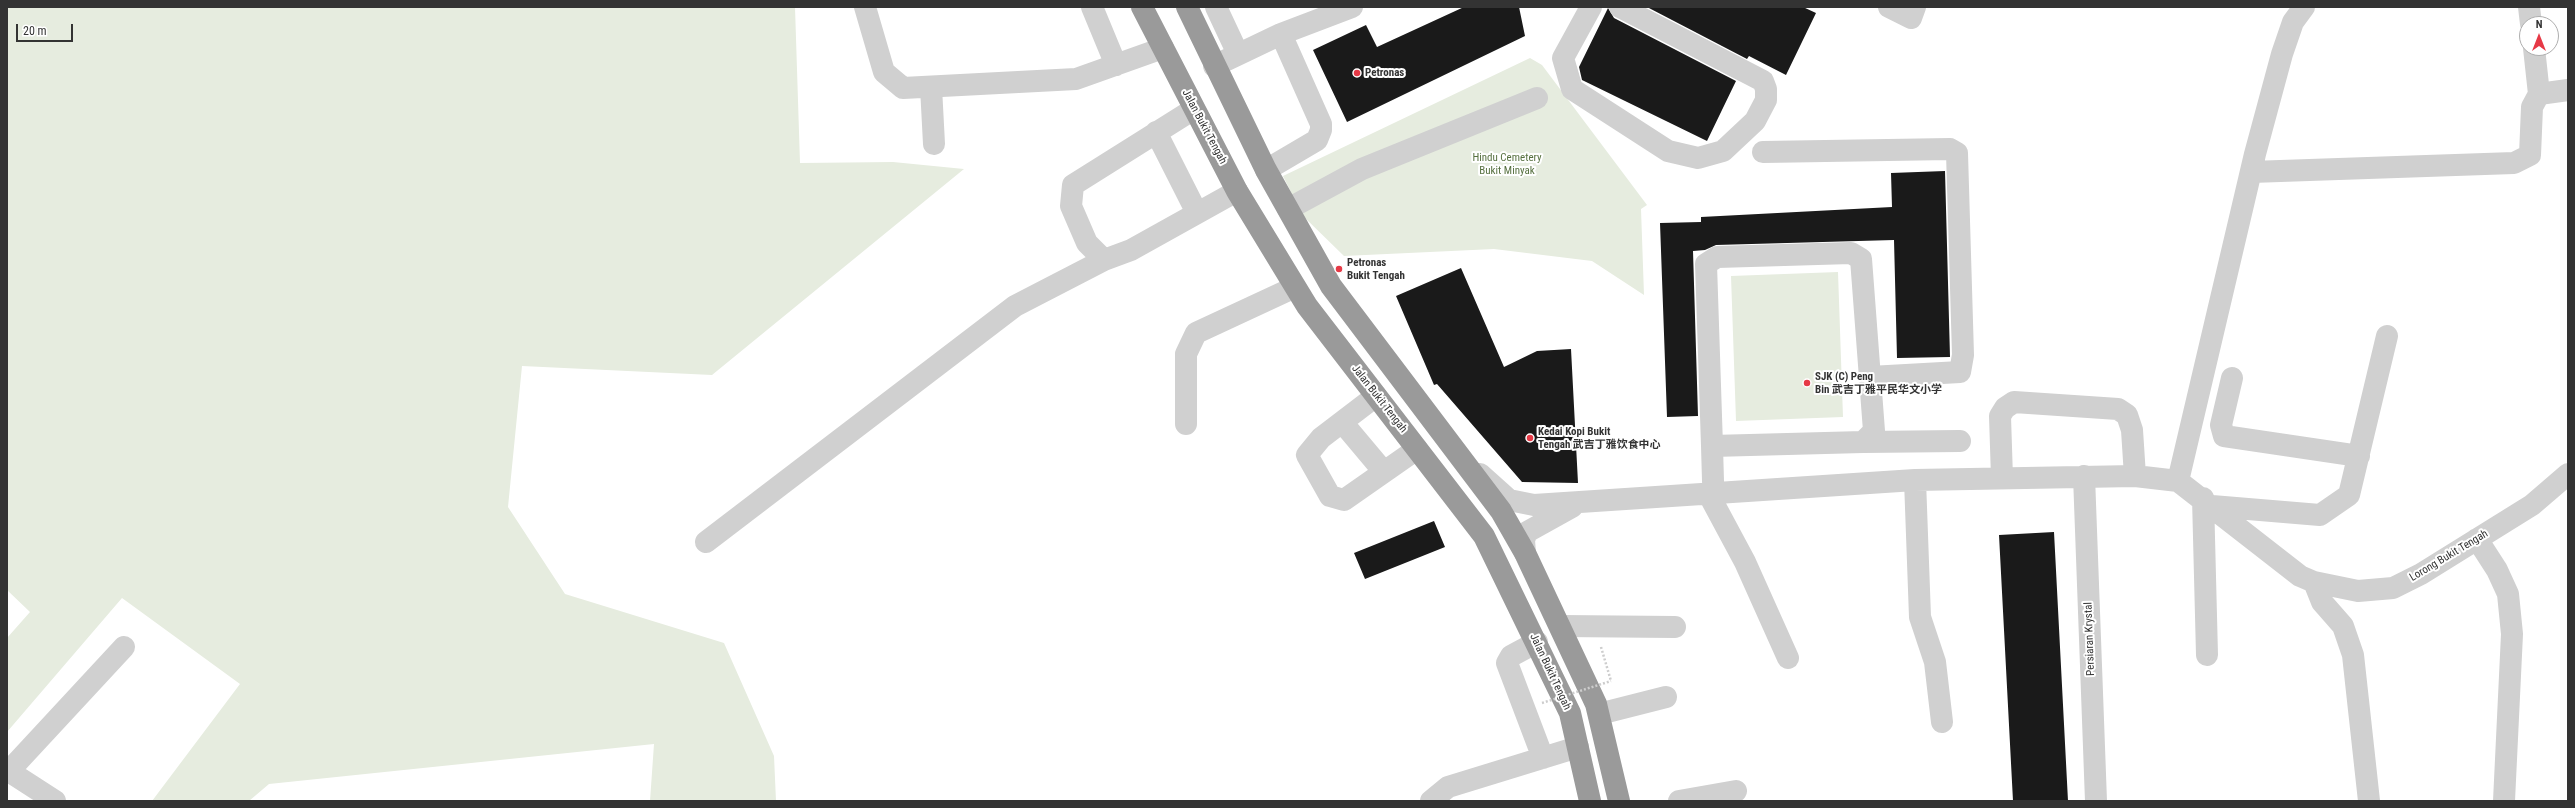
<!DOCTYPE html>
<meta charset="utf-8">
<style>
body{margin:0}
#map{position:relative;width:2575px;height:808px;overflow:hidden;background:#fff;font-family:"Roboto Condensed",sans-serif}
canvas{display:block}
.frame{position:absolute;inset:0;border:8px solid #333;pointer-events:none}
.north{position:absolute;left:2519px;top:16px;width:40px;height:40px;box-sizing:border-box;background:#fff;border:1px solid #adadad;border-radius:50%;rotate:0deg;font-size:11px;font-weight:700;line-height:16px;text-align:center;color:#333}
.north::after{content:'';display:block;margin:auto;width:14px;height:18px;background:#e63946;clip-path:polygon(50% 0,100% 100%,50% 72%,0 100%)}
.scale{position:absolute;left:16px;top:24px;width:57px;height:18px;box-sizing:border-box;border:2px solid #333;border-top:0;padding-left:5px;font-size:12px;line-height:14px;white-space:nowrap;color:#333;-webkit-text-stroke:3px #fff;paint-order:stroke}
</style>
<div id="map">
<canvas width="2575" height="808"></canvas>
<div class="frame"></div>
<div class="north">N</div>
<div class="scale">20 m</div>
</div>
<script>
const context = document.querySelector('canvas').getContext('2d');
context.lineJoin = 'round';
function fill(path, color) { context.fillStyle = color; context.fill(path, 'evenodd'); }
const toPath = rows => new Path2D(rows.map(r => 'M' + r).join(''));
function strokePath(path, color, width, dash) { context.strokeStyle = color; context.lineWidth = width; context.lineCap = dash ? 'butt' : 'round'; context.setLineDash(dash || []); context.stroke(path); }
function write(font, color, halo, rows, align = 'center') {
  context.font = font + ' "Roboto Condensed","Noto Sans SC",sans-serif'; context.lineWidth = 4; context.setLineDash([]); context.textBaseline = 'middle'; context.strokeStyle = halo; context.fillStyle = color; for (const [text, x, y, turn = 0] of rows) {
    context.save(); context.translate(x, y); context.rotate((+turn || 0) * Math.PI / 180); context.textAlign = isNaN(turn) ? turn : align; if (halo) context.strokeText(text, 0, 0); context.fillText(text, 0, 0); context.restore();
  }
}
const green = toPath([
 [7,7,795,7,800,163,893,162,964,169,712,375,522,366,508,507,565,594,724,643,774,756,776,801,650,801,654,744,269,784,249,801,152,801,240,684,122,598,7,732,7,638,30,612,7,590],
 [1530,58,1542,65,1647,205,1641,209,1644,295,1592,261,1494,249,1344,256,1303,216,1283,176],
 [1838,272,1843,417,1736,421,1731,276]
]);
const building = toPath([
 [1464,7,1519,7,1525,36,1347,122,1313,50,1366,25,1377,47],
 [1647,7,1803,7,1816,13,1786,75,1749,56,1747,59],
 [1608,8,1614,18,1736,81,1707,141,1582,80,1579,67],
 [1945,171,1950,357,1897,358,1894,240,1716,245,1705,250,1693,251,1698,416,1667,417,1660,223,1701,222,1701,217,1892,207,1891,173],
 [1461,268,1504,367,1537,351,1571,349,1578,483,1522,482,1437,384,1434,385,1396,296],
 [1434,521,1445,547,1365,579,1354,553],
 [2054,532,2068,801,2013,801,1999,535]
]);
const path = toPath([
 [1601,647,1611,681]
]);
const minor = toPath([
 [865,7,884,72,903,88,1076,79,1163,48],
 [1092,7,1116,65],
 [1216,7,1238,54],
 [1591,7,1563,58,1572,89,1668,151,1698,158,1723,151,1755,121,1766,100,1766,89,1763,81,1620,7],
 [1889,7,1911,18,1915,7],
 [2529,7,2531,24],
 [2534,48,2539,94],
 [1214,66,1281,34,1352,7],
 [931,87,934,144],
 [1194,109,1073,185,1071,206,1087,243,1104,260,1131,250,1237,191],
 [1156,132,1197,213],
 [1763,152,1950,149,1957,153,1963,355,1960,372,1870,377],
 [1266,170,1317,140,1321,130,1321,124,1281,34],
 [2251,172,2514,163,2530,155,2532,107,2539,94,2568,90],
 [1288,209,1362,169,1537,98],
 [2232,378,2221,425,2224,436,2359,456],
 [1376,396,1321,438,1307,455,1330,496,1344,500,1417,449],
 [1342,422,1384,472],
 [1186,424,1186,354,1196,333,1295,287],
 [1863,442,1960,441],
 [1712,446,1863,442,1874,431,1861,259,1851,253,1717,257,1706,264,1712,446,1713,481,1714,493],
 [1480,474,1509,500,1534,505,1915,480,2135,476,2178,481,2300,576,2314,582,2358,591,2393,588,2421,574,2532,505,2568,474],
 [2084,476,2096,801],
 [2002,478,2000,416,2005,408,2014,402,2118,409,2127,415,2132,430,2135,476],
 [1915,480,1920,617,1935,662,1942,722],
 [2178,481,2255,154,2282,54,2293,22,2304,7],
 [1708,493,1745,562,1788,658],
 [2203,498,2207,655],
 [2212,506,2320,515,2349,495,2387,336],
 [2477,539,2497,570,2508,594,2512,634,2504,801],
 [706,542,1015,306,1104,260],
 [1525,553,1524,540,1527,532,1572,507],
 [2314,582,2322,602,2343,626,2353,655,2369,801],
 [1561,626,1675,627],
 [1537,642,1511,656,1507,663,1543,758],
 [1599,714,1666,697],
 [7,770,55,801],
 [9,771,124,647],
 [1431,801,1448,787,1578,747],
 [1679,801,1736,791]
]);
const highway = toPath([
 [1142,7,1237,191,1307,306,1484,536,1570,713,1590,801],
 [1187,7,1266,170,1331,286,1501,511,1525,553,1596,704,1619,801]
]);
const pathBridge = toPath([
 [1542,703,1611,681]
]);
const markers = [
 [1357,73,4,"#e63946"],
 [1339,269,4,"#e63946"],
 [1807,383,4,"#e63946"],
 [1530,438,4,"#e63946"]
];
const poiNames = [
 ["Petronas",1365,73],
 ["Petronas",1347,263],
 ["Bukit Tengah",1347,276],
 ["SJK (C) Peng",1815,377],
 ["Bin 武吉丁雅平民华文小学",1815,390],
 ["Kedai Kopi Bukit",1538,432],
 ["Tengah 武吉丁雅饮食中心",1538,445]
];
const streetNames = [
 ["Jalan Bukit Tengah",1204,127,62],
 ["Jalan Bukit Tengah",1379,399,52],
 ["Lorong Bukit Tengah",2449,556,-31],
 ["Persiaran Krystal",2090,639,-92],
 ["Jalan Bukit Tengah",1550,672,65]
];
const parkNames = [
 ["Hindu Cemetery",1507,158],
 ["Bukit Minyak",1507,171]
];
fill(green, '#e6ecdf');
fill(building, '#1a1a1a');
strokePath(path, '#cdcdcd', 2.5, [2, 2]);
strokePath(minor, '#d0d0d0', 22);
strokePath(highway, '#9a9a9a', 22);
strokePath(pathBridge, '#cdcdcd', 2.5, [2, 2]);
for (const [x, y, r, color] of markers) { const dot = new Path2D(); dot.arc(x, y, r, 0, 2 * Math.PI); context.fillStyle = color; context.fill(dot); strokePath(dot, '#fff', 1.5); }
write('bold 11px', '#333', '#fff', poiNames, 'left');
write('11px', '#333', '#fff', streetNames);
write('11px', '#56703f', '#fff', parkNames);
</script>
